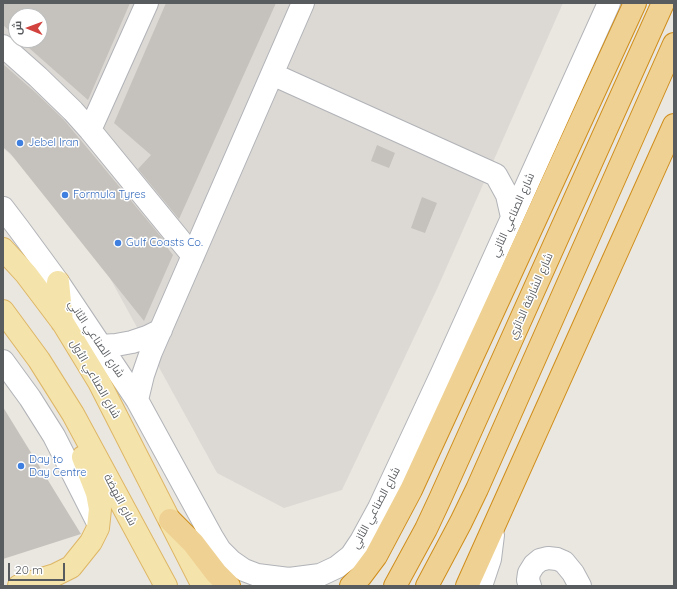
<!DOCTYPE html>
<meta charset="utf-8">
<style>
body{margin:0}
#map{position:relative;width:677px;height:589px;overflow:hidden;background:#eae7e0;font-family:Quicksand,Cairo,sans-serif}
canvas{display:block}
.frame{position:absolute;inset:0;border:4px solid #595c5f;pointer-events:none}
.north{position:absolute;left:8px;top:8px;width:40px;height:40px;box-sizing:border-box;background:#fff;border:1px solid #bdbebf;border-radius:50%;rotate:271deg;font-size:11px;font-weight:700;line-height:16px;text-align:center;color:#595c5f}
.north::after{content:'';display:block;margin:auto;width:14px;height:18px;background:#d2423e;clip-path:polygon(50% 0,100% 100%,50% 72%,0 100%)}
.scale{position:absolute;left:8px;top:563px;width:57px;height:18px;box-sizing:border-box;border:2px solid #595c5f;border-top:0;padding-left:5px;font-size:12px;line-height:14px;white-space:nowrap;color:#595c5f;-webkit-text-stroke:3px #fff;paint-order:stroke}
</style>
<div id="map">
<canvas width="677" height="589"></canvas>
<div class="frame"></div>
<div class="north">ش</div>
<div class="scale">20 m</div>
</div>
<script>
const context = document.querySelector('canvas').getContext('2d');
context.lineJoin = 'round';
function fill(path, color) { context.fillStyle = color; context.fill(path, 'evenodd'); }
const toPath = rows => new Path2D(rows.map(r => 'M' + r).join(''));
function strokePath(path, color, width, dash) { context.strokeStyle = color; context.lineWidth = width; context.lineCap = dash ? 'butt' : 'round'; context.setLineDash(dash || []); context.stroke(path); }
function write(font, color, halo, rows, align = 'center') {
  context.font = font + ' Quicksand,Cairo,sans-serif'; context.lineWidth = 3; context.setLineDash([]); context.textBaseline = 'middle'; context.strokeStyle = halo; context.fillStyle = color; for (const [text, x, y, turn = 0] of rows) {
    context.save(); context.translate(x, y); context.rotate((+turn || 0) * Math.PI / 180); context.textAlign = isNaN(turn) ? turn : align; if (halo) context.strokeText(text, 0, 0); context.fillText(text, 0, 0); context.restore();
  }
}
const industrial = toPath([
 [3,3,563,3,437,289,342,490,284,508,217,473,72,209,3,148],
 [16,16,40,16,40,40,16,40]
]);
const building = toPath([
 [3,3,130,3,88,100,20,40,40,40,40,16,16,16,16,37,3,25],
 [166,3,276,3,179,219,138,169,151,155,114,123],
 [3,64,36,93,64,120,167,244,166,246,173,255,144,321,10,153,3,147],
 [377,145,395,153,389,168,371,161],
 [422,197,437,203,425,233,411,228],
 [3,407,81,534,3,559]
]);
const minor = toPath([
 [3,46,38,77,73,111,90,130,193,256],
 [272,74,496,175,507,195,512,217],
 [90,130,147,3],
 [3,208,19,229,58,282,137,400,212,537,220,550,231,561,244,570,257,575,289,579,320,575,337,567,351,556,361,541,379,508,442,373,609,3],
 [100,346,116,345,132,342,147,337,161,330],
 [3,361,30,398,54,436,98,523],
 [137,400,143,375,151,352,303,3],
 [481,586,490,559,493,535],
 [530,586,528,580,529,573,534,565,540,560,548,558,557,559,564,562,573,573,580,586]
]);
const major = toPath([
 [3,249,26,274,63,323,99,382,203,586],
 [58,282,62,322],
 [3,311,39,360,73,414,166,586],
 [19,586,55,575,71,567,91,542,98,528,100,509,97,493,83,457]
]);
const highway = toPath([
 [170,520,193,543,216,573,229,586],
 [351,586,361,576,376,556,411,490,635,3],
 [395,586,426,529,440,499,663,3],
 [427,586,461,522,477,489,674,44],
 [467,586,674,125]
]);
const markers = [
 [20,143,4,"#3f7fe0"],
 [65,195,4,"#3f7fe0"],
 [118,243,4,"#3f7fe0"],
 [21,466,4,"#3f7fe0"]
];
const shopNames = [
 ["Jebel Iran",28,143],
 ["Formula Tyres",73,195],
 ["Gulf Coasts Co.",126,243],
 ["Day to",29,460],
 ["Day Centre",29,473]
];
const streetNames = [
 ["شارع الصناعي الثاني",513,215,-66],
 ["شارع الشارقة الدائري",531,296,-66],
 ["شارع الصناعي الثاني",96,339,56],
 ["شارع الصناعي الأول",95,379,60],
 ["شارع النهضة",120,500,62],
 ["شارع الصناعي الثاني",376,508,-62]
];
fill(industrial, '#dcd9d5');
fill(building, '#c5c2bd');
strokePath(minor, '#b1b3b7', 24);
strokePath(major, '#deb665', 24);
strokePath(highway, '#cf8d1b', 24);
strokePath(minor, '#fff', 22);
strokePath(major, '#f4e4ac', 22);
strokePath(highway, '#efd293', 22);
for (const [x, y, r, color] of markers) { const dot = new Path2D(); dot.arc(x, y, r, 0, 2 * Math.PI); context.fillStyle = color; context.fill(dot); strokePath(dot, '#fff', 1.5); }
write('11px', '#366cbe', '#fff', shopNames, 'left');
write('11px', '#595c5f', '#fff', streetNames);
</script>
